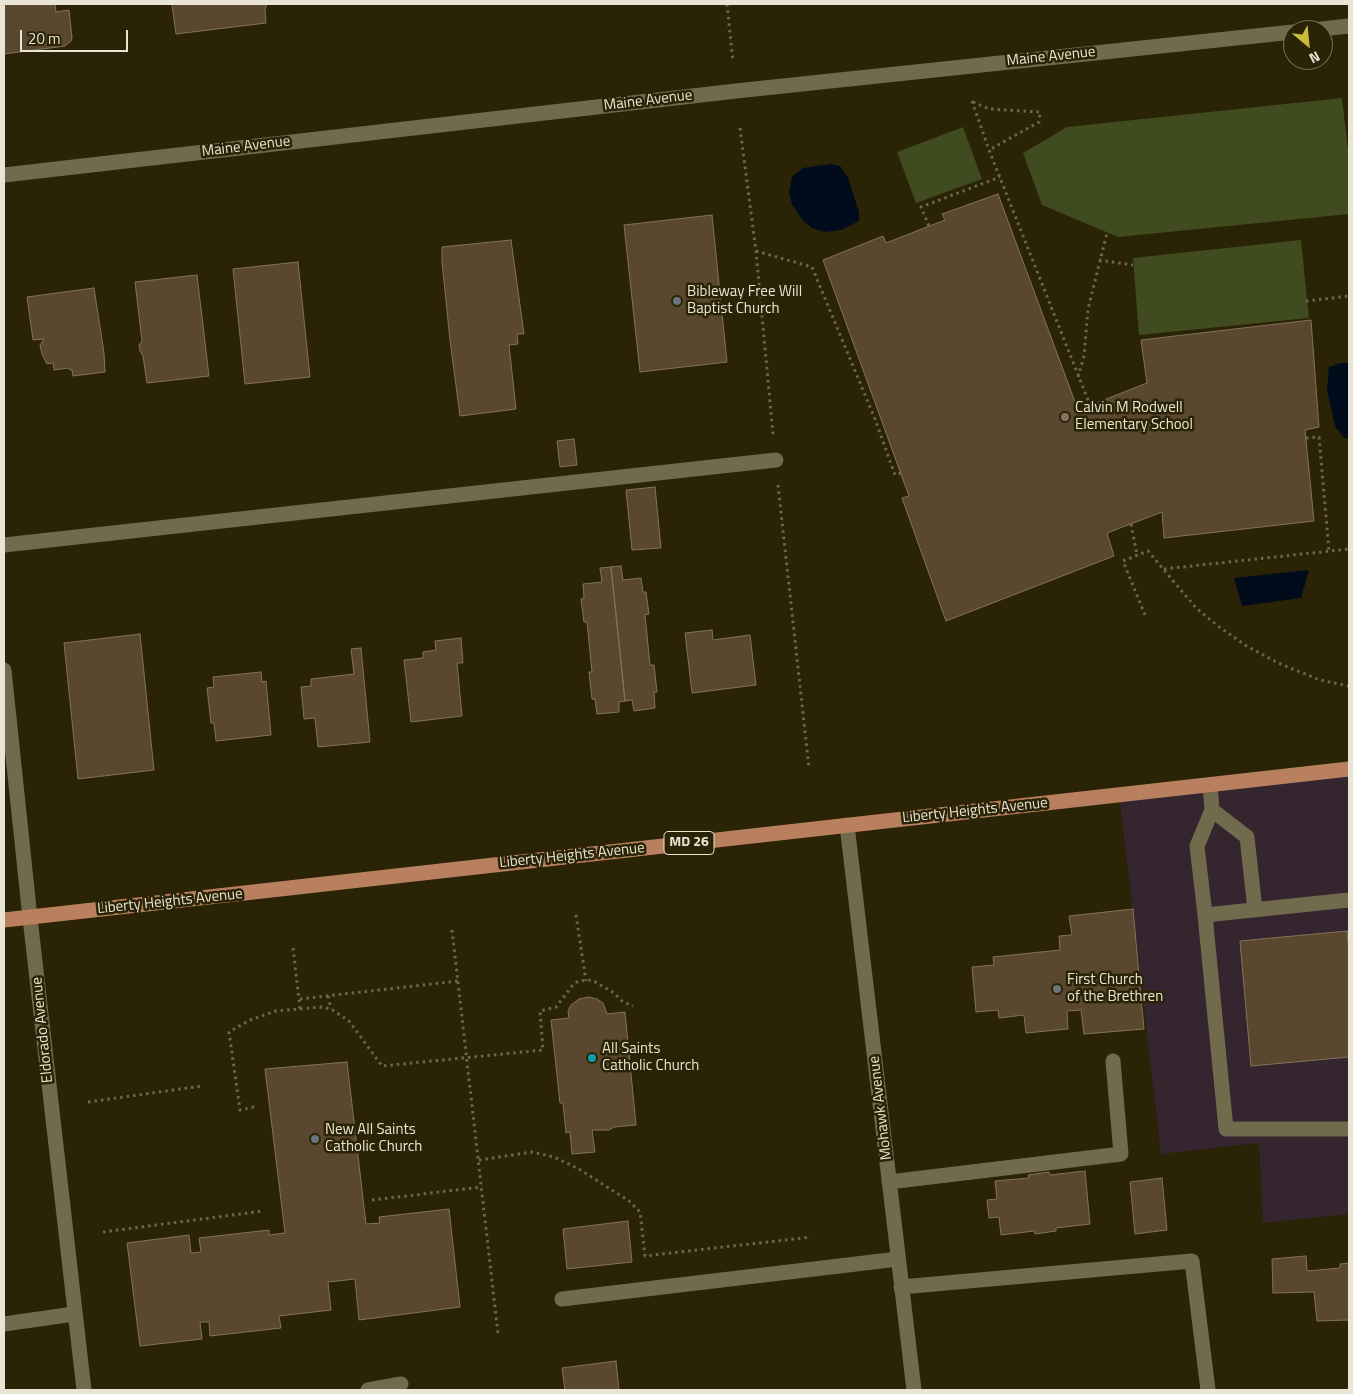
<!DOCTYPE html>
<style>
body{margin:0}
#map{position:relative;width:1353px;height:1394px;overflow:hidden;background:#2a2306;font-family:"Titillium Web",sans-serif}
canvas{display:block}
.frame{position:absolute;inset:0;border:5px solid #e9e4d4;pointer-events:none}
.north{position:absolute;left:1283px;top:20px;width:50px;height:50px;box-sizing:border-box;background:#2a2306;border:1px solid #767058;border-radius:50%;rotate:152deg;font-size:14px;font-weight:700;line-height:20px;text-align:center;color:#e9e4d4}
.north::after{content:'';display:block;margin:auto;width:18px;height:22px;background:#c8bb3b;clip-path:polygon(50% 0,100% 100%,50% 72%,0 100%)}
.scale{position:absolute;left:20px;top:30px;width:108px;height:22px;box-sizing:border-box;border:2px solid #e9e4d4;border-top:0;padding-left:6px;font-size:15px;line-height:18px;white-space:nowrap;color:#e9e4d4;-webkit-text-stroke:4px #2a2306;paint-order:stroke}
</style>
<div id="map">
<canvas width="1353" height="1394"></canvas>
<div class="frame"></div>
<div class="north">N</div>
<div class="scale">20 m</div>
</div>
<script>
const context = document.querySelector('canvas').getContext('2d');
context.lineJoin = 'round';
function fill(path, color) { context.fillStyle = color; context.fill(path, 'evenodd'); }
const toPath = rows => new Path2D(rows.map(r => 'M' + r).join(''));
function strokePath(path, color, width, dash) { context.strokeStyle = color; context.lineWidth = width; context.lineCap = dash ? 'butt' : 'round'; context.setLineDash(dash || []); context.stroke(path); }
function write(font, color, halo, rows, align = 'center') {
  context.font = font + ' "Titillium Web",sans-serif'; context.lineWidth = 5; context.setLineDash([]); context.textBaseline = 'middle'; context.strokeStyle = halo; context.fillStyle = color; for (const [text, x, y, turn = 0] of rows) {
    context.save(); context.translate(x, y); context.rotate((+turn || 0) * Math.PI / 180); context.textAlign = isNaN(turn) ? turn : align; if (halo) context.strokeText(text, 0, 0); context.fillText(text, 0, 0); context.restore();
  }
}
const commercial = toPath([
 [1349,763,1349,1214,1263,1223,1259,1143,1161,1154,1119,793]
]);
const green = toPath([
 [1342,98,1349,159,1349,214,1118,237,1042,205,1023,153,1067,127],
 [963,127,982,179,916,203,897,152],
 [1301,240,1309,318,1139,335,1133,258]
]);
const water = toPath([
 [831,164,840,166,848,178,859,212,859,221,841,230,825,232,812,228,803,221,792,204,789,192,792,177,803,168],
 [1341,363,1349,363,1349,439,1344,438,1335,426,1327,390,1329,367],
 [1309,570,1301,598,1242,606,1234,578]
]);
const building = toPath([
 [4,4,55,4,56,12,69,10,72,38,71,41,65,46,4,54,4,4],
 [172,4,267,4,265,9,266,23,176,34,172,4],
 [998,194,1078,410,1147,383,1141,340,1311,320,1319,427,1305,430,1314,521,1164,538,1162,512,1107,533,1114,556,946,621,902,498,909,496,823,260,883,236,886,243,945,220,942,214,998,194],
 [712,215,727,362,640,372,624,225,712,215],
 [511,240,524,334,517,334,518,344,509,345,516,409,460,416,450,340,442,262,442,247,511,240],
 [298,262,310,377,245,384,233,269,298,262],
 [197,275,209,376,147,383,143,356,140,351,139,345,142,341,135,282,197,275],
 [94,288,104,353,105,372,73,376,72,370,70,370,69,368,54,370,53,363,47,364,42,354,40,345,44,339,33,340,27,297,94,288],
 [574,439,577,465,560,467,557,441,574,439],
 [655,487,661,548,632,550,626,490,655,487],
 [621,566,623,580,641,578,643,592,646,592,649,614,645,615,650,665,654,665,657,692,654,692,655,708,634,711,632,700,625,701,611,567,621,566],
 [611,567,625,701,619,702,619,712,597,714,595,699,592,699,589,672,592,672,587,622,584,622,581,599,584,598,583,584,602,582,600,568,611,567],
 [712,630,713,640,750,635,756,685,692,693,685,633,712,630],
 [140,634,154,770,78,779,64,643,140,634],
 [461,638,463,663,457,663,462,716,411,722,404,660,423,658,423,652,436,650,435,641,461,638],
 [361,648,370,742,318,747,315,718,304,719,301,687,311,686,311,679,354,674,351,649,361,648],
 [261,672,262,682,266,681,271,735,216,741,214,723,211,723,207,688,214,687,213,677,261,672],
 [1133,909,1144,1029,1084,1034,1081,1010,1067,1011,1068,1029,1026,1033,1024,1015,999,1018,998,1010,976,1012,972,967,994,965,993,957,1060,950,1059,936,1072,935,1069,916,1133,909],
 [1347,931,1349,953,1349,1057,1251,1066,1240,941,1347,931],
 [589,997,597,999,603,1003,607,1014,625,1012,636,1125,614,1127,609,1130,592,1130,595,1152,572,1154,570,1132,566,1133,563,1103,560,1103,551,1020,569,1018,568,1011,571,1005,579,999,589,997],
 [347,1062,366,1224,380,1223,379,1217,449,1209,460,1307,359,1320,355,1279,328,1282,331,1310,279,1316,281,1328,210,1336,209,1322,200,1322,202,1339,140,1346,127,1243,189,1235,191,1253,201,1252,199,1238,269,1230,269,1235,285,1233,265,1069,347,1062],
 [1085,1171,1090,1224,1056,1228,1056,1231,1035,1234,1034,1231,1001,1235,999,1217,989,1218,987,1200,997,1199,995,1181,1029,1178,1028,1175,1049,1172,1050,1175,1085,1171],
 [1162,1178,1167,1230,1135,1234,1130,1182,1162,1178],
 [628,1221,632,1262,567,1269,563,1229,628,1221],
 [1306,1256,1307,1271,1340,1268,1340,1264,1349,1263,1349,1325,1348,1320,1317,1321,1314,1292,1273,1293,1272,1259,1306,1256],
 [616,1361,619,1390,565,1390,562,1368,616,1361]
]);
const path = toPath([
 [727,4,733,62],
 [972,101,989,150,1090,405],
 [973,102,989,109,1040,112,1039,122,989,150],
 [740,128,756,251,773,434],
 [929,226,921,207,1000,177],
 [756,251,812,267,875,419,895,475,901,473],
 [1099,260,1133,265],
 [1306,301,1349,296],
 [1078,377,1084,356,1088,309,1107,233],
 [1306,438,1319,437,1329,551],
 [778,485,809,768],
 [1131,524,1137,555],
 [1164,569,1349,549],
 [1145,615,1123,561,1148,551,1196,608,1218,626,1245,645,1278,663,1320,680,1349,686],
 [576,915,586,981],
 [452,930,498,1334],
 [293,948,300,1009],
 [328,996,331,1009],
 [300,999,458,981],
 [88,1102,202,1086],
 [254,1107,240,1110,229,1032,250,1020,276,1011,322,1007,331,1009,349,1021,382,1066,543,1050,540,1011,556,1007,572,986,578,981,592,980,614,993,623,1002,633,1006],
 [479,1160,532,1152,554,1157,579,1169,629,1201,640,1212,645,1256,811,1237],
 [372,1200,482,1187],
 [103,1232,263,1211]
]);
const lane = toPath([
 [4,545,776,460],
 [1212,810,1247,837,1255,910],
 [1349,900,1205,915,1226,1129,1349,1129],
 [1205,915,1197,846,1212,810,1210,785],
 [889,1182,1121,1154,1113,1061],
 [901,1287,1192,1261,1208,1390],
 [562,1299,898,1259],
 [4,1324,74,1314],
 [368,1390,401,1384]
]);
const street = toPath([
 [1312,30,1349,26],
 [4,175,736,91,1293,32],
 [4,670,30,918,84,1390],
 [847,825,914,1390]
]);
const primary = toPath([
 [4,920,1349,769]
]);
const markers = [
 [677,301,5,"#6b7280"],
 [1065,417,5,"#8d6e63"],
 [1057,989,5,"#6b7280"],
 [592,1058,5,"#0f9aa8"],
 [315,1139,5,"#6b7280"]
];
const shields = [
 [689,843,50]
];
const shieldNames = [
 ["MD 26",689,843]
];
const streetNames = [
 ["Maine Avenue",1051,57,-6],
 ["Maine Avenue",648,101,-7],
 ["Maine Avenue",246,147,-7],
 ["Liberty Heights Avenue",975,811,-6],
 ["Liberty Heights Avenue",572,856,-6],
 ["Liberty Heights Avenue",170,902,-6],
 ["Eldorado Avenue",43,1030,-96],
 ["Mohawk Avenue",881,1108,-97]
];
const poiNames = [
 ["Bibleway Free Will",687,292],
 ["Baptist Church",687,309],
 ["Calvin M Rodwell",1075,408],
 ["Elementary School",1075,425],
 ["First Church",1067,980],
 ["of the Brethren",1067,997],
 ["All Saints",602,1049],
 ["Catholic Church",602,1066],
 ["New All Saints",325,1130],
 ["Catholic Church",325,1147]
];
fill(commercial, '#34252f');
fill(green, '#404b1f');
fill(water, '#000c1c');
fill(building, '#59482f');
strokePath(building, '#857259', 1);
strokePath(path, '#6c664d', 3, [2.5, 4]);
strokePath(lane, '#726a4c', 15);
strokePath(street, '#726a4c', 15);
strokePath(primary, '#b8805e', 15);
for (const [x, y, r, color] of markers) { const dot = new Path2D(); dot.arc(x, y, r, 0, 2 * Math.PI); context.fillStyle = color; context.fill(dot); strokePath(dot, '#2a2306', 2); }
for (const [x, y, w] of shields) { const box = new Path2D(); box.roundRect(x - w / 2, y - 11.5, w, 23, 4); context.fillStyle = '#2a2306'; context.fill(box); strokePath(box, '#e9e4d4', 1); }
write('bold 14px', '#e9e4d4', null, shieldNames);
write('15px', '#e9e4d4', '#2a2306', streetNames);
write('15px', '#e9e4d4', '#2a2306', poiNames, 'left');
</script>
